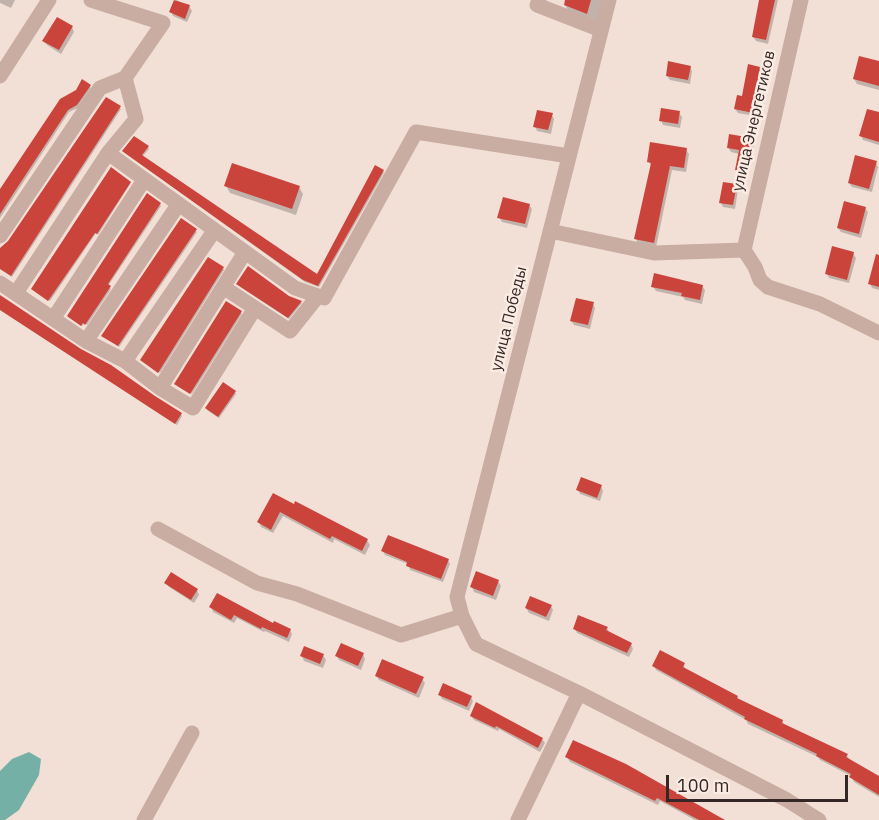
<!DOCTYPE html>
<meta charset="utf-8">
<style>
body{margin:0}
#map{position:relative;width:879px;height:820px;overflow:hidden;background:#f2e0d7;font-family:"IBM Plex Sans",sans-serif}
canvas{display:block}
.scale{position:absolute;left:666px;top:775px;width:182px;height:27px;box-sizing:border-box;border:3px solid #342725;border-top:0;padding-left:8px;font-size:18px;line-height:21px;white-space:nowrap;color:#342725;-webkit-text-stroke:4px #faebe3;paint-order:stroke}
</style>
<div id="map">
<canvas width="879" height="820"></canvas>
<div class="scale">100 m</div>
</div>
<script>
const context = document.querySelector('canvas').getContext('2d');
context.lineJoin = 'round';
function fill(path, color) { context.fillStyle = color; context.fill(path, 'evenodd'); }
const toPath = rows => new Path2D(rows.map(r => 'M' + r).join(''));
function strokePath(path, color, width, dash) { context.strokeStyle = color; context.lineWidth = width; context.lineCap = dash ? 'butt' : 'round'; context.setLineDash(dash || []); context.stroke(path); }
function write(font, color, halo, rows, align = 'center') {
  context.font = font + ' "IBM Plex Sans",sans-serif'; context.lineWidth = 5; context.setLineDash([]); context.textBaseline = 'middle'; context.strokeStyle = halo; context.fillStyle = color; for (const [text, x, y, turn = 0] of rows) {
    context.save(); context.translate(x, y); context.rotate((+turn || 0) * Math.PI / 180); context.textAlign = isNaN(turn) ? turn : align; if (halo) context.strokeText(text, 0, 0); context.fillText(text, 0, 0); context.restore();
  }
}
const water = toPath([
 [29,752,41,759,39,775,19,810,5,820,0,820,0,771,12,759]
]);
const shadow = toPath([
 [0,0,15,0,11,8,0,3],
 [176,0,189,6,192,11,187,22,173,16,171,12],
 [566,0,602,0,595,28,574,20,565,5],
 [761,0,778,0,768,44,756,41,753,37],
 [72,27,74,32,61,54,47,45,44,41],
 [879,63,879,90,857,84,854,79],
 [690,67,692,71,690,84,670,80,667,76],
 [759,68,762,72,755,116,738,113,735,109],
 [89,86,91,88,78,108,69,112,0,218,0,192,61,100],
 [106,99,121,109,12,277,0,269,0,251,9,243],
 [679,113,682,117,680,128,663,125,661,120],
 [879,114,879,145,863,140,861,136],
 [552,115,554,119,551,134,537,131,535,126],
 [751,140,754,144,747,176,739,175,736,170,739,154,731,152,728,147],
 [148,147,149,149,142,157,317,276,383,171,384,173,319,287,305,282,125,153],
 [686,150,689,154,686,172,672,170,656,247,638,243,635,238,652,167,649,162],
 [876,163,878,167,872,192,852,187,849,183],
 [129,183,130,184,98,235,96,233,50,301,33,290],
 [226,186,299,187,303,194,296,215,230,193],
 [736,186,738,190,735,209,723,207,721,203],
 [160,204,161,206,108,286,111,289,87,325,84,323,82,326,69,318,68,316],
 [529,205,532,209,527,228,502,222,499,217],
 [865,208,868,212,861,238,841,232,838,228],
 [181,220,197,232,119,347,104,337],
 [853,253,856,258,849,283,829,278,827,274],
 [879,265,879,290,872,288,870,284],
 [223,268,224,270,160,373,142,360],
 [239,286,289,297,302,303,289,319],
 [702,286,705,290,702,304,685,300,683,297,656,291,653,287],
 [0,297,181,414,182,416,177,425,0,310],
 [593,304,595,308,590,329,574,325,571,321],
 [241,312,242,314,192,394,177,386],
 [235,392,236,394,219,418,207,410,206,408],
 [601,486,603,491,600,501,580,494,578,490],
 [274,495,367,540,370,545,365,555,334,539,333,543,283,516,273,533,261,527,259,522],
 [383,551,448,560,450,564,443,582,410,570,408,564,385,555],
 [498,581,501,586,496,600,474,592,472,587],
 [166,583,197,590,199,595,194,603,169,587],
 [551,606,553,610,549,621,529,613,526,608],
 [211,607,290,630,292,634,289,642,265,631,264,632,237,618,234,623,213,612],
 [607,628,609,632,631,644,633,649,629,657,577,633,575,629],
 [363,654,365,659,361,670,339,660,337,656],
 [323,655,326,660,323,668,304,661,302,656],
 [684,664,685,670,737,697,740,701,782,721,785,726,847,755,850,761,879,778,879,797,854,782,851,776,820,760,818,757,748,724,746,720,656,670,654,666],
 [376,675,422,679,425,683,419,698,379,680],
 [440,695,471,697,473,701,469,711,442,699],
 [471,716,542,739,545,743,540,752,499,729,498,731,474,720],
 [567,757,721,820,695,820,660,801,658,805,570,762]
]);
const building = toPath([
 [174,0,190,5,185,19,169,12],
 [565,0,591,0,587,14,564,5],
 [759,0,775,0,766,40,752,37],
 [57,17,73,26,59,50,42,41],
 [859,56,879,61,879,86,853,79],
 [668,61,691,66,688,80,666,76],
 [748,64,760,67,753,113,734,109,737,95,742,96],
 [82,79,91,85,77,105,68,110,0,214,0,189,60,99,76,90],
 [106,97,121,106,11,276,0,269,0,248,8,241],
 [661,108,680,111,678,124,659,121],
 [867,109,879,112,879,142,859,136],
 [537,110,553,113,548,130,533,127],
 [729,134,752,138,745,172,735,170,739,150,727,148],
 [134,136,149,146,142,155,317,274,375,165,384,170,318,286,303,280,122,151],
 [650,142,687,148,684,168,670,166,654,243,634,239,651,163,647,162],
 [855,155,877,161,869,189,848,183],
 [232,163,300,186,292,209,224,186],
 [111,167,131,182,97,234,95,233,48,301,31,289],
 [723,182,737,184,733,205,719,203],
 [147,193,161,203,108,284,111,286,85,325,83,323,81,326,67,316],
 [503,197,530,204,525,224,497,218],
 [844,201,866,207,859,234,837,228],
 [181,218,197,229,118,346,101,336],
 [832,246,854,252,847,280,825,274],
 [876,254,879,255,879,287,868,284],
 [208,257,224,267,158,373,140,360],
 [248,266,289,296,302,301,288,318,236,284],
 [654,273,703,285,700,300,681,296,682,293,651,287],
 [0,295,81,349,111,365,155,396,182,413,175,424,0,310],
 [576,298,594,302,588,325,570,321],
 [226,301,242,311,190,394,174,384],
 [223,382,236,391,218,417,205,408],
 [581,477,602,485,597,498,576,490],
 [273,493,294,504,295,501,368,539,362,551,332,536,330,539,280,512,271,530,257,522],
 [388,535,449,559,441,579,406,566,407,562,381,551],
 [476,571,499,580,493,596,470,587],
 [171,572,198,589,191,600,164,583],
 [217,593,273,623,274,621,291,629,287,638,262,627,261,629,234,615,231,620,209,607],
 [530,596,552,605,546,617,525,608],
 [578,615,608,627,606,630,632,643,627,653,573,629],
 [341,643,364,653,358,666,335,656],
 [304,646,324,654,320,664,300,656],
 [660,650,685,663,683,667,738,696,737,698,783,720,782,723,848,754,846,757,879,776,879,795,849,777,851,774,816,756,817,754,744,719,745,717,652,666],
 [382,659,424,677,416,694,375,676],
 [443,683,472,696,467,707,438,695],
 [476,702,543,738,538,748,496,726,495,728,470,716],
 [573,740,626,764,725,820,699,820,657,798,655,801,565,757]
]);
const minor = toPath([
 [539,0,537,5,601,30],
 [609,0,457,597,462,616,476,644,579,693,787,800,819,820],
 [0,76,49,0],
 [108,153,295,288,324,298,416,132,569,156],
 [550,231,654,253,744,250],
 [0,236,100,88,125,78],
 [744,250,801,0],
 [744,250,755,267,760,280,768,287,820,304,879,333],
 [0,283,86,341,125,361,214,231],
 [223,287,290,331,318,296],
 [16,293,108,153,136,119,125,78,163,23,91,0],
 [53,319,144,180],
 [86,341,178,205],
 [125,361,160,388,245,252],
 [160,388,193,408,255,308],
 [158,529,257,583,297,594,401,635,462,616],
 [144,820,192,733],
 [518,820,579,693]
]);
const streetNames = [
 ["улица Энергетиков",754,121,-77],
 ["улица Победы",509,319,-76]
];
fill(water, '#75b0a7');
fill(shadow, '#0003');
fill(building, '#cb443b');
strokePath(minor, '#caada2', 15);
write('16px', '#342725', '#faebe3', streetNames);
</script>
